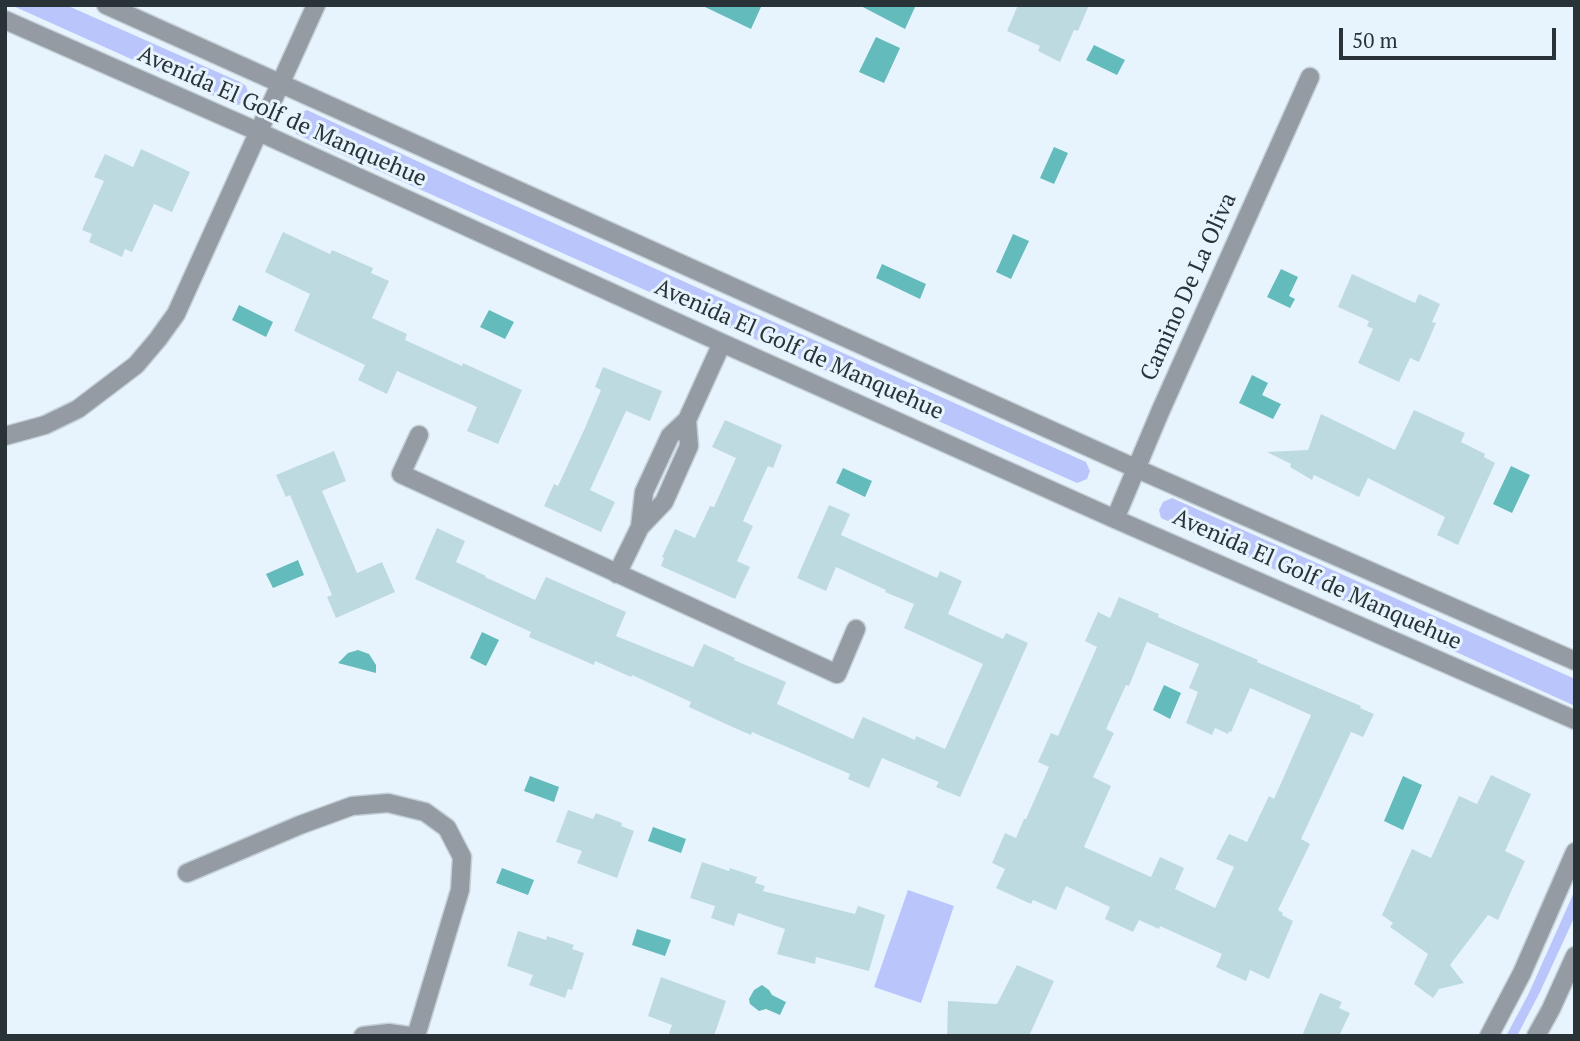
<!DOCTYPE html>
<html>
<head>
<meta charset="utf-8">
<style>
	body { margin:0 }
	#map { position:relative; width:1580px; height:1041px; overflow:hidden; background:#e7f4fd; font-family:"PT Serif",serif }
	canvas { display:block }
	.frame { position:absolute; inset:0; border:7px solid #293237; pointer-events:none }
	.scale { position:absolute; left:1339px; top:28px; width:217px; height:32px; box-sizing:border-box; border:4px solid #293237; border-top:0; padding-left:9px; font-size:21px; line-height:24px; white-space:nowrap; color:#293237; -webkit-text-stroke:5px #e7f4fd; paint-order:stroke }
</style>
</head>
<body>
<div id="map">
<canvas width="1580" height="1041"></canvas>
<div class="frame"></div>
<div class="scale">50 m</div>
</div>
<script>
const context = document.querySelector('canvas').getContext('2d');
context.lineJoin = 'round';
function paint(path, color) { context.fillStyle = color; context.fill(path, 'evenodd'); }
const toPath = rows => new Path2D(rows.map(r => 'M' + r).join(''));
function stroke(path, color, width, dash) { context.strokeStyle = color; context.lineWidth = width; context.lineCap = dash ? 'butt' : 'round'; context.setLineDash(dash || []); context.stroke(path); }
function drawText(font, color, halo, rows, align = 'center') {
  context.font = font + ' "PT Serif",serif'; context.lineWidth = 6; context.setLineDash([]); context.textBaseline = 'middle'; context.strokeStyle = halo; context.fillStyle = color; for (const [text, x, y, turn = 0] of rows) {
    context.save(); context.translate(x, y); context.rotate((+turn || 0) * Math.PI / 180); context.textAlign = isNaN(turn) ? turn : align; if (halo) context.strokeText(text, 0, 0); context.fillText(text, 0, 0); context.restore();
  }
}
paint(toPath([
	[11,5,66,5,240,82,246,86,249,96,246,103,238,105,229,103],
	[307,110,471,186,1086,462,1090,471,1087,479,1077,483,296,134,292,123,294,116],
	[1172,498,1575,679,1575,706,1161,518,1159,510,1163,502],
	[908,890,954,906,921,1003,874,987],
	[1575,890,1575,916,1540,992,1517,1036,1506,1036,1528,995]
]), '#bac6fb');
paint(toPath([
	[706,5,758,5,761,7,751,29,705,7],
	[859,5,916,5,905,29],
	[876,37,900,48,884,83,859,72],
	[1094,45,1125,60,1117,75,1086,60],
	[1054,147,1068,153,1054,184,1040,178],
	[1013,234,1029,241,1011,279,996,272],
	[882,264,926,284,920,299,876,278],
	[1281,269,1298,277,1289,296,1295,299,1290,308,1267,297],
	[239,305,273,322,266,337,232,320],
	[489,310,514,322,505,339,480,327],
	[1252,375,1268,383,1262,395,1281,404,1273,419,1239,403],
	[1511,466,1530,475,1512,513,1493,504],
	[843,468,872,481,865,497,836,483],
	[298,560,304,575,273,588,266,574],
	[482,632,499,640,486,666,470,658],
	[358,650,369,654,376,665,376,673,338,663,348,653],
	[1164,685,1181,693,1170,719,1153,710],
	[530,776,559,787,554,802,524,791],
	[1403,776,1422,785,1403,830,1384,821],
	[653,827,686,839,681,853,648,841],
	[502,868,534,880,528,895,496,883],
	[637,929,671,940,665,956,632,945],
	[762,985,769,990,772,995,786,1002,780,1015,766,1009,759,1011,750,1004,749,999,754,990]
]), '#64bbbb');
paint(toPath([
	[1018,5,1089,5,1078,31,1074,30,1060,62,1038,51,1040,46,1007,31],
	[141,149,190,172,172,212,154,204,132,252,125,249,122,257,89,242,92,234,82,230,104,181,94,177,105,154,133,167],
	[283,232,330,254,332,250,373,268,371,273,389,281,372,318,407,334,405,340,462,366,463,363,522,390,498,444,467,431,477,407,397,371,387,394,358,380,365,365,294,331,310,294,265,272],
	[1352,274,1415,303,1419,294,1440,304,1432,322,1436,323,1419,362,1410,358,1399,382,1358,363,1373,329,1367,326,1369,321,1338,307],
	[603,367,662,391,650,421,626,411,590,490,615,502,601,532,544,506,554,484,558,486,585,428,601,390,595,387],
	[1414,410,1465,433,1461,442,1485,454,1484,457,1495,463,1458,545,1437,535,1445,517,1368,478,1359,497,1314,475,1312,480,1290,467,1291,464,1267,452,1308,450,1321,414,1395,450],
	[725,420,782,445,773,468,768,466,743,521,753,526,737,561,750,567,735,599,661,566,664,558,662,557,675,529,695,538,710,506,714,507,736,458,712,447],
	[334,451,346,481,322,491,343,540,357,573,382,562,395,592,336,618,327,597,332,595,290,495,286,497,276,475],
	[829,505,850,514,841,535,937,578,940,571,962,581,948,614,1003,639,1006,633,1028,643,960,797,936,787,939,782,882,758,869,788,848,779,850,774,752,732,751,735,728,725,689,707,691,702,632,675,631,677,595,661,594,665,529,637,531,632,415,579,437,528,465,541,456,562,486,576,485,577,535,600,546,577,626,612,616,636,693,667,704,644,735,658,734,660,786,682,777,704,853,739,863,717,915,740,916,736,945,749,983,664,904,628,914,604,885,592,886,590,836,567,826,591,797,578],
	[1119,597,1159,614,1158,617,1258,660,1257,662,1361,706,1360,708,1374,714,1363,737,1351,732,1301,839,1310,844,1278,910,1283,913,1282,915,1293,921,1269,979,1250,970,1246,981,1216,967,1222,954,1160,926,1159,929,1139,920,1133,932,1105,919,1110,907,1066,886,1056,910,1033,900,1031,904,996,888,1005,869,992,863,1005,833,1016,838,1024,819,1026,819,1049,767,1038,762,1051,733,1058,736,1097,647,1085,641,1098,612,1110,618],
	[1147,642,1199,664,1189,688,1198,692,1186,723,1212,735,1215,728,1228,734,1229,731,1231,732,1250,688,1311,715,1274,799,1269,796,1247,842,1229,834,1216,859,1234,867,1215,908,1175,889,1184,868,1160,857,1151,877,1084,847,1111,786,1093,777,1114,733,1106,729,1126,685,1129,686],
	[1491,775,1531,794,1505,851,1525,861,1498,920,1488,915,1450,965,1464,983,1439,989,1433,998,1414,984,1428,954,1390,927,1393,923,1382,915,1412,849,1431,858,1459,796,1477,804],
	[568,810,593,819,596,813,622,823,621,826,634,831,617,878,577,863,582,851,556,842],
	[702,862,729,871,730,868,757,877,755,883,765,886,763,891,855,914,858,906,885,915,869,971,816,957,815,964,777,954,785,929,738,913,734,926,711,918,715,906,690,898],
	[518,931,546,940,547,936,574,945,572,949,584,953,572,990,568,989,565,998,529,985,533,975,507,966],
	[1017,965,1054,981,1029,1036,947,1036,948,1001,997,1004],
	[661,977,726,1001,714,1036,668,1036,672,1025,648,1016],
	[1320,993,1342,1002,1339,1008,1350,1013,1339,1036,1302,1036]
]), '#bedae1');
const minor = toPath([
	[106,5,1135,468,1575,661],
	[5,20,259,132,722,343,1115,519,1575,720],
	[687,420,722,343],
	[419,435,401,474,837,674,856,629],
	[5,436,45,425,78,409,136,365,158,339,176,314,316,5],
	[1115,519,1160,412,1310,77],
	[617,574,640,527,664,502,689,446,687,420,670,436,644,492,640,527],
	[187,873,300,825,352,806,388,803,425,812,447,828,462,857,460,890,416,1036],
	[363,1036,389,1033,409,1036],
	[1489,1036,1522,973,1575,852],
	[1536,1036,1551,1009,1575,956]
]);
stroke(minor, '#c5d1d9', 21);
stroke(minor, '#959ba3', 18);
drawText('23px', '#293237', '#e7f4fd', [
	["Avenida El Golf de Manquehue",282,117,24],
	["Camino De La Oliva",1189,287,-66],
	["Avenida El Golf de Manquehue",799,350,24],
	["Avenida El Golf de Manquehue",1317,580,24]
]);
</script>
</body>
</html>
